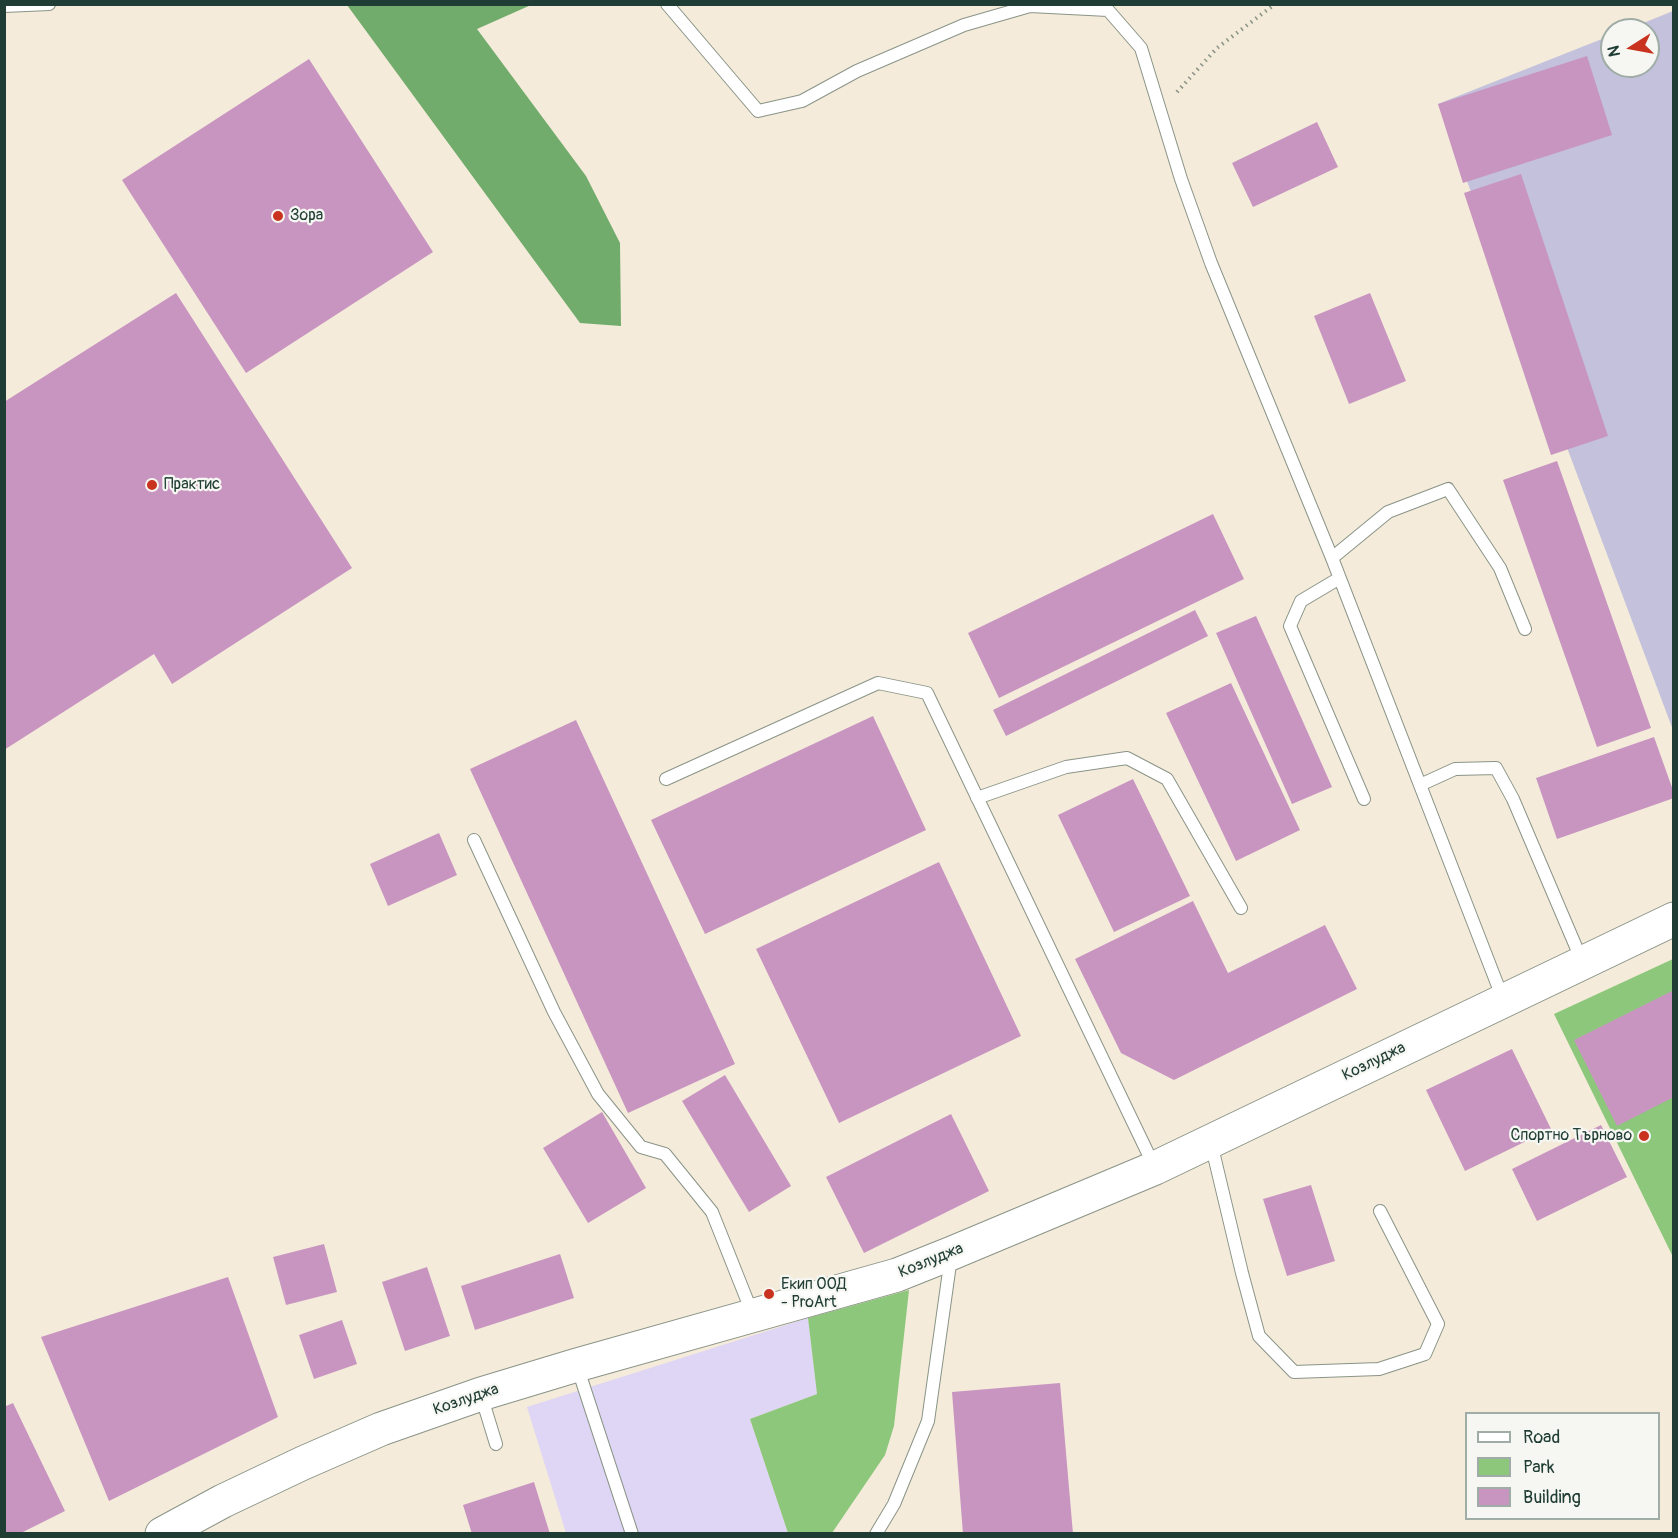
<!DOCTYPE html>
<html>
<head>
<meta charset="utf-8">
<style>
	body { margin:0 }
	#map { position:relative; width:1678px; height:1538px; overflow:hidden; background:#f4ebda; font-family:Pangolin,sans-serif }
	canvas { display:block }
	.frame { position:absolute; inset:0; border:6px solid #1f3d34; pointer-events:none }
	.legend { position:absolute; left:1465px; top:1412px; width:195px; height:108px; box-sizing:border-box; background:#f6f6f2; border:2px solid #a0aca6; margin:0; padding:8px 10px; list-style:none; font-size:18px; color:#1f3d34 }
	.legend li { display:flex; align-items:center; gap:12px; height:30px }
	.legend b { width:30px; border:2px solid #a0aca6 }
	.north { position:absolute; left:1600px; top:18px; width:60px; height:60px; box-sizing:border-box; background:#f6f6f2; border:2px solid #a0aca6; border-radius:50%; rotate:259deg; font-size:16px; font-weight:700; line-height:24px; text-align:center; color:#1f3d34 }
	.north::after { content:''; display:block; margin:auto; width:21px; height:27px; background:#c8321e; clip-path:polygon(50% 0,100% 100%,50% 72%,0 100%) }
</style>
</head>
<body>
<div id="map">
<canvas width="1678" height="1538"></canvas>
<div class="frame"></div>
<ul class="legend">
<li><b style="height:8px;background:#fff"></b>Road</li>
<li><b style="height:16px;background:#8dc77c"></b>Park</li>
<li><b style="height:16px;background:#c895c1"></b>Building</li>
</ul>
<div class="north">N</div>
</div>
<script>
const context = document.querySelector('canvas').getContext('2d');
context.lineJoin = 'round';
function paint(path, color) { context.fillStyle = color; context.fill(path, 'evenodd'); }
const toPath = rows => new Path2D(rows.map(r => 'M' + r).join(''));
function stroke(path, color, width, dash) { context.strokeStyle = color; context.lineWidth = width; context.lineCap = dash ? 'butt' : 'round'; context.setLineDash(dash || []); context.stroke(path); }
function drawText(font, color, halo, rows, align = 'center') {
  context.font = font + ' Pangolin,sans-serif'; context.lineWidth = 4.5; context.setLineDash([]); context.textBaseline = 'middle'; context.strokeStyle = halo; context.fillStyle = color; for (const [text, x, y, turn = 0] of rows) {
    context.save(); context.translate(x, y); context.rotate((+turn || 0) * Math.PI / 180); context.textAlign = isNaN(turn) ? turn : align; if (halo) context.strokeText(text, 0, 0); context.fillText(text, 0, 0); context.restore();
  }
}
paint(toPath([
	[808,1318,817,1394,750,1419,788,1533,566,1533,527,1407]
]), '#dfd5f5');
paint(toPath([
	[1673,11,1673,730,1438,104,1612,35,1612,66,1648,66,1648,30,1626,30]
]), '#c3c1db');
paint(toPath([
	[1673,959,1673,1257,1554,1014],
	[909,1290,894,1426,885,1455,832,1533,788,1533,750,1419,817,1394,808,1318]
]), '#8dc77c');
paint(toPath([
	[347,5,531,5,477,29,586,176,620,243,621,326,580,323]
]), '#72ac6c');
paint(toPath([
	[1587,56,1612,135,1463,183,1438,104],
	[309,59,433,252,246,373,122,180],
	[1317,122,1338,167,1253,207,1232,163],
	[1521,174,1608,436,1551,455,1464,193],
	[176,293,352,568,172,684,154,654,4,750,4,402],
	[1370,293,1406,381,1349,404,1314,316],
	[1557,461,1651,728,1597,747,1503,480],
	[1213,514,1244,579,999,698,968,633],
	[1195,610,1208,636,1006,736,993,710],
	[1256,616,1332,787,1292,804,1216,633],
	[1231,683,1300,830,1236,861,1166,713],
	[873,716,926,830,705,934,651,820],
	[576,720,735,1064,628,1113,470,769],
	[1654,737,1674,793,1674,798,1557,839,1536,778],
	[1133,779,1190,896,1114,932,1058,815],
	[439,833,457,875,388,906,370,864],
	[939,862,1021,1036,839,1123,756,949],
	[1193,901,1228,973,1325,925,1357,989,1174,1080,1121,1053,1075,959],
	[1674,990,1674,1097,1617,1126,1574,1040],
	[1512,1049,1551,1129,1465,1171,1426,1090],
	[725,1075,791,1186,749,1212,682,1101],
	[602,1112,646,1188,588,1223,543,1148],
	[951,1114,989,1191,864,1253,826,1177],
	[1601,1125,1627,1177,1537,1221,1512,1169],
	[1311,1185,1335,1261,1287,1276,1263,1199],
	[324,1244,337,1292,286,1305,273,1257],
	[560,1254,574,1298,475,1330,461,1286],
	[427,1267,450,1336,405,1351,382,1282],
	[228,1277,278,1417,109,1501,41,1337],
	[342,1320,357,1364,314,1379,299,1335],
	[1060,1383,1073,1534,963,1534,952,1392],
	[13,1403,65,1511,19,1534,4,1534,4,1407],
	[534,1482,550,1534,472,1534,463,1505]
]), '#c895c1');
const lane = toPath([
	[667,4,758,111,802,101,857,71,964,25,1030,6,1108,10,1141,48,1181,179,1211,263,1332,558,1503,999],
	[4,6,49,4],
	[1332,558,1388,512,1448,489,1500,568,1525,629],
	[1338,579,1301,601,1290,626,1364,799],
	[666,779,878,683,927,693,1155,1168],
	[1420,785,1455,769,1496,768,1513,799,1582,961],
	[977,798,1066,767,1127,758,1167,779,1241,908],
	[474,840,554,1012,598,1094,641,1147,665,1154,712,1212,753,1315],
	[1211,1143,1242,1273,1259,1336,1294,1372,1379,1369,1425,1354,1438,1324,1380,1211],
	[577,1366,632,1534],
	[481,1395,496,1444],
	[876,1534,894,1504,928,1421,951,1257]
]);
const secondary = toPath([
	[162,1534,223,1501,303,1463,381,1429,481,1394,577,1365,897,1275,952,1253,1155,1168,1674,919]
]);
stroke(lane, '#8a9487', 14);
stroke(secondary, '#8a9487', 35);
stroke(toPath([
	[1177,92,1217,48,1275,4]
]), '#8a9487', 4, [1.5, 4.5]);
stroke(lane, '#fff', 12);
stroke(secondary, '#fff', 33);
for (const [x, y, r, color] of [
	[278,216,6,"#c8321e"],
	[152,485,6,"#c8321e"],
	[1644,1136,6,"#c8321e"],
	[769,1294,6,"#c8321e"]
]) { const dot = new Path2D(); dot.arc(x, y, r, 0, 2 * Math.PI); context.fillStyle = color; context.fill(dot); stroke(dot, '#f6f6f2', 2); }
drawText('16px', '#1f3d34', '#f6f6f2', [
	["Зора",290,216],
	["Практис",164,485],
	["Спортно Търново",1632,1136,"right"],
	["Екип ООД",781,1285],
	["- ProArt",781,1303]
], 'left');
drawText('16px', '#1f3d34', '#f6f6f2', [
	["Козлуджа",1374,1062,-26],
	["Козлуджа",931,1261,-22],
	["Козлуджа",466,1400,-19]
]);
</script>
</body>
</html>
